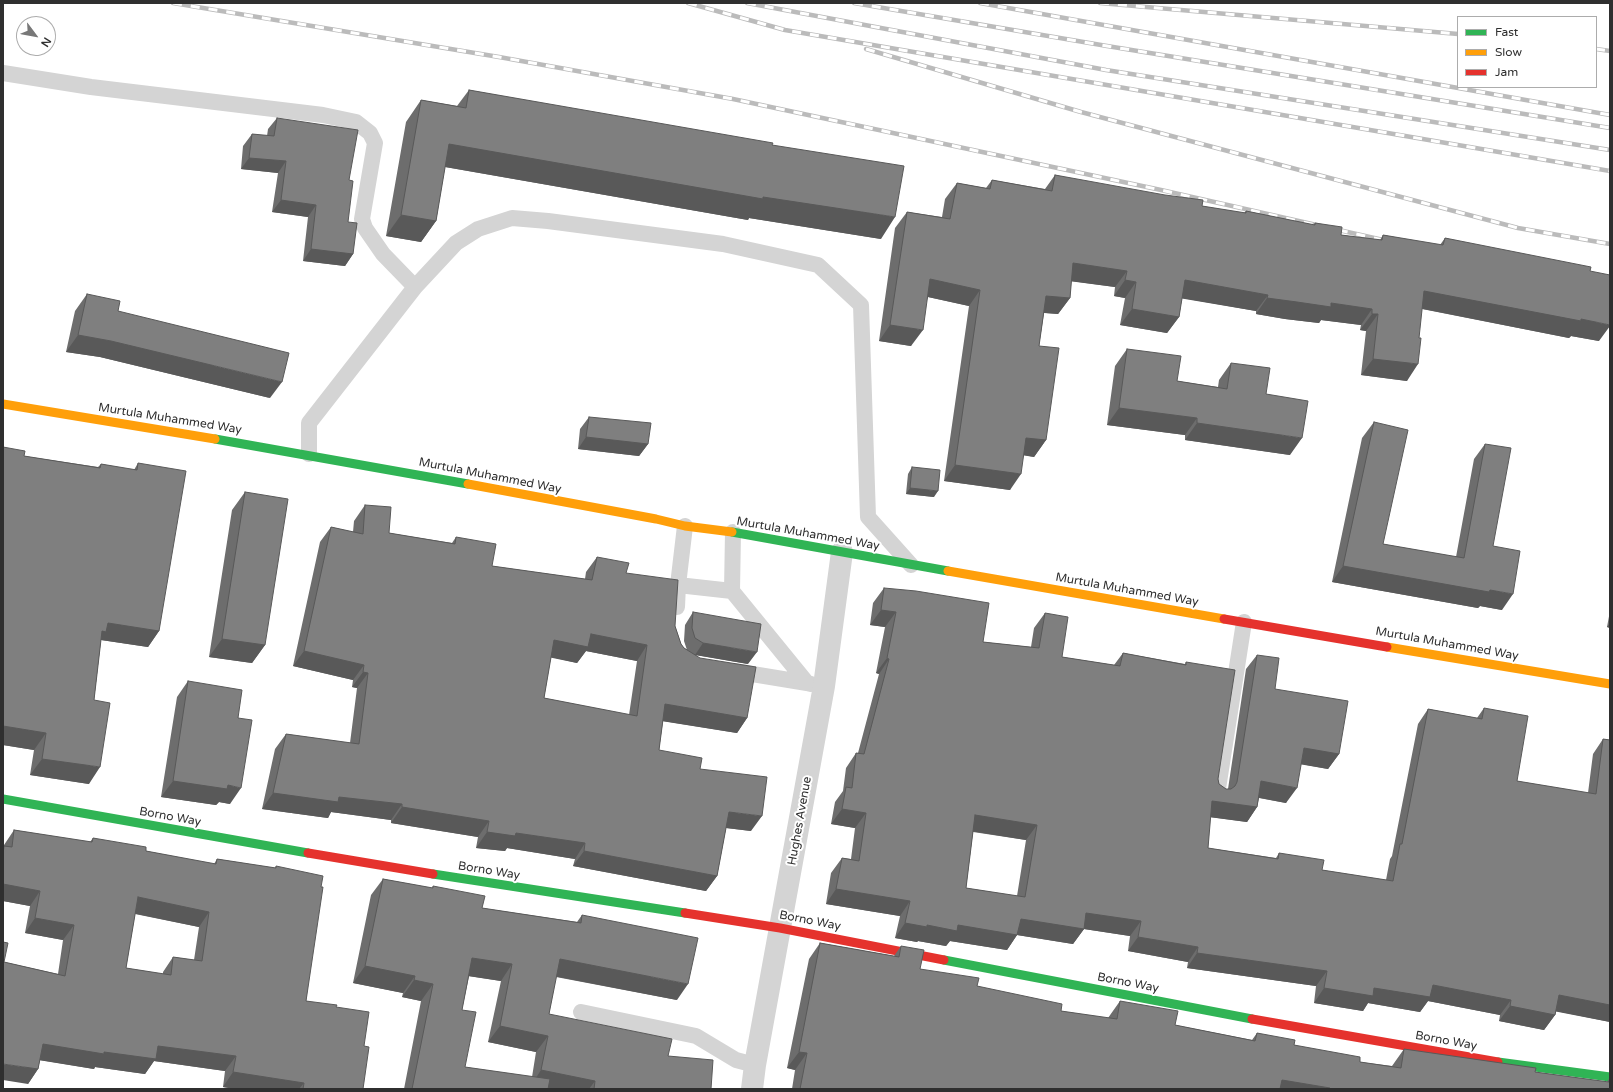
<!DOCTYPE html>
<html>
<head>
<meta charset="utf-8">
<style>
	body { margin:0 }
	#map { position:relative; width:1613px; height:1092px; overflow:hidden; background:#fff; font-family:"Varela Round",sans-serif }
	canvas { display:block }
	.frame { position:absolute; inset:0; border:4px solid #2f2f2f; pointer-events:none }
	.legend { position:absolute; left:1457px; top:16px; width:140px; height:72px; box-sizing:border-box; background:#fff; border:1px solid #acacac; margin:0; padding:5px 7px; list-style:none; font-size:12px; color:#2f2f2f }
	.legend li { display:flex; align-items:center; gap:8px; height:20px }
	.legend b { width:20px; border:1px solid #acacac }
	.north { position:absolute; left:16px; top:16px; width:40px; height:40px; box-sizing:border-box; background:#fff; border:1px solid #acacac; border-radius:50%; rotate:122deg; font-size:11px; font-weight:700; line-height:16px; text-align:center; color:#2f2f2f }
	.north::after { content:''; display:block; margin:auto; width:14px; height:18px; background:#787878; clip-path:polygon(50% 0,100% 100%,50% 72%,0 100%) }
</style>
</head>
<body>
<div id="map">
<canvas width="1613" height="1092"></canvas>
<div class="frame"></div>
<ul class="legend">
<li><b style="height:5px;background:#30b455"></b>Fast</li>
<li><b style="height:5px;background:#ff9f0a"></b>Slow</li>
<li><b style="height:5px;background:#e5322d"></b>Jam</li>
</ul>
<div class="north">N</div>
</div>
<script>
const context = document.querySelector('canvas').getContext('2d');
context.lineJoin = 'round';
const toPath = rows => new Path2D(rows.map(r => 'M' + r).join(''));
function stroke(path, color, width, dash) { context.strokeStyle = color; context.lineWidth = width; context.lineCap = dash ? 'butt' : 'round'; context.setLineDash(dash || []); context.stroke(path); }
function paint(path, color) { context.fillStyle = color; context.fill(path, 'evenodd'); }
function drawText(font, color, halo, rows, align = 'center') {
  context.font = font + ' "Varela Round",sans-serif'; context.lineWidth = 4; context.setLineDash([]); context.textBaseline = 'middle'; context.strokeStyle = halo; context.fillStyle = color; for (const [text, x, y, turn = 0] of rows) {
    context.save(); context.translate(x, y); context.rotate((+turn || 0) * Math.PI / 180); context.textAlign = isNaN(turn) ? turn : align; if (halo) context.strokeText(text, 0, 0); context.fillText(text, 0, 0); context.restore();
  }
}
stroke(toPath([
	[3,73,91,87,323,115,356,122,370,133,375,143,362,219,365,228,383,254,415,287],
	[309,454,309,423,415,287,456,243,478,229,512,218,548,221,723,244,818,265,861,305,868,517,911,565],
	[733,532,732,591,807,683,811,684],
	[678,585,685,526],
	[677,607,678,585,732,591],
	[734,671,807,683],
	[1217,795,1244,622],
	[581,1012,696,1036,736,1060,755,1065]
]), '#d4d4d4', 16);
stroke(toPath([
	[752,1089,755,1065,824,686,842,552]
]), '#d4d4d4', 22);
stroke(toPath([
	[215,439,468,484],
	[732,532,948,571],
	[3,799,308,853],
	[433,874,685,913],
	[944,960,1252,1019],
	[1498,1062,1610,1077]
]), '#30b455', 9);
stroke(toPath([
	[3,404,215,439],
	[468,484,656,519,685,526,732,532],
	[948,571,1224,619],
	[1387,647,1610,684]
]), '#ff9f0a', 9);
stroke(toPath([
	[1224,619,1387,647],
	[308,853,433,874],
	[685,913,780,928,944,960],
	[1252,1019,1498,1062]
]), '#e5322d', 9);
const rail = toPath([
	[173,3,499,57,733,99,1161,190,1392,242],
	[688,3,785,30,1610,171],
	[747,3,1106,70,1610,150],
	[854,3,1107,46,1610,128],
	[980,3,1610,115],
	[1100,3,1458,34],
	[866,49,1081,112,1518,228,1610,244],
	[1596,49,1610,51]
]);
stroke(rail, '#bbb', 4.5);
stroke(rail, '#fff', 3, [9]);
paint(toPath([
	[469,90,772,145,881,239,749,218,748,220,445,167,436,221,421,242,386,236,406,122,421,100,457,106],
	[277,118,349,180,348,222,353,254,345,266,303,261,308,217,272,212,278,173,241,169,243,146,252,134,267,136,268,129],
	[1055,175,1202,206,1244,213,1246,211,1314,225,1315,223,1341,235,1380,240,1383,235,1440,245,1445,238,1590,271,1599,341,1571,336,1569,338,1422,309,1407,381,1361,375,1366,331,1360,330,1361,325,1321,320,1319,323,1285,319,1256,314,1256,311,1182,298,1179,317,1167,333,1120,325,1125,298,1114,296,1115,287,1071,281,1070,298,1058,314,1044,313,1039,346,1046,440,1034,457,1024,455,1010,490,944,481,969,306,928,297,911,346,879,341,895,228,907,212,942,217,945,199,957,183,986,188,992,180,1045,189],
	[87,294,118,311,270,398,100,357,66,352,75,311],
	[1127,349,1177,381,1218,387,1219,380,1231,363,1266,394,1290,455,1185,440,1185,435,1107,425,1115,366],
	[589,417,648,444,639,456,578,449,580,429],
	[1374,422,1383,544,1456,557,1474,459,1485,444,1493,546,1502,610,1480,606,1478,608,1332,582,1362,438],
	[3,447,24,456,98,467,101,464,134,470,138,463,159,631,148,647,101,640,94,700,89,784,30,775,34,750,3,745],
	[912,467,934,497,906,494,908,474],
	[245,492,265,645,252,663,209,657,232,510],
	[365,505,389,533,452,543,456,537,492,566,585,579,586,572,597,557,626,573,675,626,681,644,684,648,687,650,684,641,685,625,693,612,748,664,696,655,747,718,737,733,663,721,659,750,700,769,751,831,726,828,717,876,706,891,573,866,575,859,507,848,505,851,476,848,478,837,391,823,391,820,331,812,328,818,262,809,275,749,286,734,350,743,357,688,352,687,353,680,293,666,320,542,331,527,353,532,354,521],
	[586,651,637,661,629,715,544,698,551,657,577,663],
	[884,588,983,642,1031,647,1034,628,1045,613,1062,657,1114,665,1123,653,1185,664,1186,662,1218,779,1219,784,1226,789,1228,789,1246,669,1257,655,1275,689,1339,754,1328,769,1301,764,1286,803,1259,798,1257,807,1247,822,1210,817,1208,848,1276,858,1279,853,1322,870,1386,880,1390,859,1392,856,1418,724,1428,709,1477,718,1484,708,1517,781,1588,793,1593,754,1603,739,1610,740,1610,1022,1556,1011,1555,1015,1544,1030,1499,1021,1500,1015,1428,1001,1420,1012,1368,1003,1363,1011,1314,1003,1316,986,1187,968,1188,962,1128,951,1130,936,1084,929,1073,944,1017,935,1007,950,950,941,946,946,918,941,917,942,895,938,900,916,826,904,831,873,842,858,851,859,855,828,831,824,835,802,843,791,846,768,856,753,858,753,879,674,876,673,885,627,870,625,873,603],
	[973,832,1026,840,1017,896,966,888],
	[1610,611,1610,628,1607,627],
	[188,681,238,718,230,804,219,802,216,805,161,797,177,697],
	[14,830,90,842,93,838,146,851,214,864,217,859,275,868,276,866,321,887,306,1001,336,1007,364,1046,363,1089,235,1089,223,1087,225,1071,154,1061,145,1074,95,1067,94,1069,40,1060,38,1069,28,1084,4,962,58,974,63,940,25,933,30,906,3,901,3,848,4,845],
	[135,914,199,927,194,960,173,957,163,972,163,974,126,968],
	[383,879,432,888,433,886,482,908,577,922,582,915,677,1000,556,977,549,1014,668,1056,711,1089,404,1089,421,1001,402,997,403,993,353,983,371,895],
	[469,976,501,981,488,1042,536,1052,532,1077,465,1067,462,1010],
	[820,943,894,956,901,946,920,969,1061,1011,1108,1018,1120,1001,1175,1025,1252,1040,1257,1033,1294,1045,1360,1062,1392,1066,1404,1049,1535,1072,1607,1082,1610,1077,1610,1089,792,1089,795,1070,787,1068,809,959]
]), '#6d6d6d');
paint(toPath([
	[449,144,895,217,881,239,749,218,748,220,434,165],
	[249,158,286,161,278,173,241,169],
	[281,200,316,205,308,217,272,212],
	[401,215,436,221,421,242,386,236],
	[311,249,353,254,345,266,303,261],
	[1073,263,1127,271,1115,287,1061,280],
	[930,279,980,290,969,306,919,295],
	[1125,280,1136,282,1125,298,1114,296],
	[1185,280,1268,295,1256,311,1173,297],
	[1424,291,1581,319,1610,325,1610,326,1599,341,1571,336,1569,338,1413,307],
	[1046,296,1070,298,1058,314,1034,312],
	[1267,298,1331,303,1372,309,1361,325,1321,320,1319,323,1285,319,1256,314],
	[1132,309,1179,317,1167,333,1120,325],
	[1372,314,1378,314,1366,331,1360,330],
	[890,325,923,330,911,346,879,341],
	[78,335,111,341,282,382,270,398,100,357,66,352],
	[1373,359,1418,364,1407,381,1361,375],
	[1119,408,1197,418,1185,435,1107,425],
	[1197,423,1302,438,1290,455,1185,440],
	[586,437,648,444,639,456,578,449],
	[1026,438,1046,440,1034,457,1015,454],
	[955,465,1021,474,1010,490,944,481],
	[910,488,938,491,934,497,906,494],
	[1343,566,1490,590,1513,594,1502,610,1480,606,1478,608,1332,582],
	[881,610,896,612,885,627,870,625],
	[108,623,159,631,148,647,101,640,90,648],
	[1610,623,1610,628,1607,627],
	[591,634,647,645,637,661,586,651,577,663,543,656,554,640],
	[222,639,265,645,252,663,209,657],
	[703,643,757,652,748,664,695,655],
	[304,651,364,665,353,680,293,666],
	[887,658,889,659,879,674,876,673],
	[363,672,368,673,357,688,352,687],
	[665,704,747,718,737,733,655,720],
	[3,726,46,733,34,750,3,745],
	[1304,748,1339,754,1328,769,1293,763],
	[42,759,100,767,89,784,30,775],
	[173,781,228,785,241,788,230,804,219,802,216,805,161,797],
	[1261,781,1297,788,1286,803,1250,796],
	[273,793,339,797,402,804,391,820,331,812,328,818,262,809],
	[1212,801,1257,807,1247,822,1201,816],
	[402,807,489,821,478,837,391,823],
	[842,809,866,813,855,828,831,824],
	[729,812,762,816,751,831,718,827],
	[975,815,1037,825,1026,840,964,830],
	[487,832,516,833,585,843,575,859,507,848,505,851,476,848],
	[584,851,717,876,706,891,573,866],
	[3,884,40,891,30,906,3,901],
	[836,889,910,901,900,916,826,904],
	[138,897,209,912,199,927,127,912],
	[1086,913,1141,921,1130,936,1084,929,1073,944,1017,935,1007,950,950,941,946,946,918,941,917,942,895,938,905,923,927,925,958,925],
	[35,918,74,925,63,940,25,933],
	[1138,937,1198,947,1188,962,1128,951],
	[1197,953,1327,971,1316,986,1187,968],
	[472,958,512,964,501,981,461,975],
	[560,959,688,984,677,1000,548,975],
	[365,966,415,976,403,993,353,983],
	[414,980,433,984,421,1001,402,997],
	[1433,985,1511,1000,1500,1015,1428,1001,1420,1012,1368,1003,1363,1011,1314,1003,1324,988,1374,988],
	[1559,995,1610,1005,1610,1022,1548,1010],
	[1510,1006,1555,1015,1544,1030,1499,1021],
	[500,1026,548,1036,536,1052,488,1042],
	[43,1044,104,1052,158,1046,236,1056,225,1071,154,1061,145,1074,95,1067,94,1069,32,1059],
	[799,1052,807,1053,795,1070,787,1068],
	[3,1064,38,1069,28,1084,3,1080],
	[541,1070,595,1081,589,1089,541,1089,530,1087],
	[233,1072,304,1083,299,1089,235,1089,223,1087],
	[1282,1080,1330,1088,1329,1089,1276,1089]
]), '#595959');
const building = toPath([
	[469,90,773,143,772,145,904,166,895,217,763,197,763,199,449,144,436,221,401,215,421,100,466,108,469,90],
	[277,118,358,130,349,180,353,181,348,222,357,223,353,254,311,249,316,205,281,200,286,161,249,158,252,134,274,136,277,118],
	[1055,175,1165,195,1203,200,1202,206,1246,213,1246,211,1315,225,1315,223,1342,227,1341,235,1382,240,1383,235,1443,245,1445,238,1591,267,1590,271,1610,275,1610,325,1581,319,1581,321,1424,291,1419,338,1421,338,1418,364,1373,359,1378,314,1372,314,1372,309,1331,303,1331,307,1297,302,1267,298,1268,295,1185,280,1179,317,1132,309,1136,282,1125,280,1127,271,1073,263,1070,298,1046,296,1039,346,1059,348,1046,440,1026,438,1021,474,955,465,980,290,930,279,923,330,890,325,907,212,950,219,957,183,990,189,992,180,1052,191,1055,175],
	[87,294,120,301,118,311,289,353,282,382,111,341,78,335,87,294],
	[1127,349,1181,356,1177,381,1227,389,1231,363,1270,368,1266,394,1308,401,1302,438,1197,423,1197,418,1119,408,1127,349],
	[589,417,651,423,648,444,586,437,589,417],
	[1374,422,1408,430,1383,544,1464,558,1485,444,1511,448,1493,546,1520,551,1513,594,1490,590,1489,592,1343,566,1374,422],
	[3,447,25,451,24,456,100,468,101,464,137,470,138,463,186,471,159,631,108,623,106,632,102,631,94,700,110,703,100,767,42,759,46,733,3,726,3,447],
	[912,467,940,470,938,491,910,488,912,467],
	[245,492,288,499,265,645,222,639,245,492],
	[365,505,391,507,389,533,455,544,456,537,496,544,492,566,592,580,597,557,629,563,626,573,678,580,675,626,681,644,684,648,700,658,756,667,747,718,665,704,659,750,702,758,700,769,767,777,762,816,729,812,717,876,584,851,585,843,516,833,515,836,487,832,489,821,402,807,402,804,339,797,338,802,273,793,286,734,359,744,368,673,363,672,364,665,304,651,331,527,363,534,365,505],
	[591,634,647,645,637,716,544,698,554,640,588,647,591,634],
	[884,588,916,591,989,603,983,642,1039,648,1045,613,1068,617,1062,657,1120,666,1123,653,1186,665,1186,662,1235,670,1218,779,1219,784,1226,789,1231,789,1235,786,1237,782,1257,655,1279,658,1275,689,1348,701,1339,754,1304,748,1297,788,1261,781,1257,807,1212,801,1208,848,1278,859,1279,853,1324,860,1322,870,1393,881,1400,844,1402,844,1428,709,1482,719,1484,708,1528,716,1517,781,1596,794,1603,739,1610,740,1610,1005,1559,995,1555,1015,1510,1006,1511,1000,1433,985,1430,997,1374,988,1373,996,1324,988,1327,971,1197,953,1198,947,1138,937,1141,921,1086,913,1084,929,1021,919,1017,935,958,925,957,931,927,925,927,927,905,923,910,901,836,889,842,858,859,861,866,813,842,809,846,787,852,788,856,753,864,754,889,659,887,658,896,612,881,610,884,588],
	[975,815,1037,825,1025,897,966,888,975,815],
	[693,612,761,624,757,652,703,643,695,638,692,628,693,612],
	[188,681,242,690,238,718,252,720,241,788,228,785,227,789,173,781,188,681],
	[14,830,92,842,93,838,146,847,146,851,216,864,217,859,276,868,276,866,323,876,321,887,323,887,306,1001,337,1005,336,1007,369,1012,364,1046,369,1047,363,1089,303,1089,304,1083,233,1072,236,1056,158,1046,156,1059,104,1052,104,1054,43,1044,38,1069,3,1064,3,942,8,943,4,962,65,976,74,925,35,918,40,891,3,884,3,854,4,846,12,847,14,830],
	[138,897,209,912,202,961,173,957,171,975,126,968,138,897],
	[383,879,433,888,433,886,485,896,482,908,581,923,582,915,698,938,688,984,560,959,549,1014,672,1039,668,1056,713,1060,711,1089,594,1089,595,1081,541,1070,548,1036,500,1026,512,964,472,958,462,1010,476,1012,465,1067,550,1079,548,1089,412,1089,433,984,414,980,415,976,365,966,383,879],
	[820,943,899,957,901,946,924,950,920,969,979,978,977,986,1062,1004,1061,1011,1117,1019,1120,1001,1178,1011,1175,1025,1255,1041,1257,1033,1295,1040,1294,1045,1360,1057,1360,1062,1401,1068,1404,1049,1536,1068,1535,1072,1609,1082,1610,1077,1610,1089,1330,1089,1330,1088,1282,1080,1280,1089,800,1089,807,1053,799,1052,820,943]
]);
paint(building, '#7f7f7f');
stroke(building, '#595959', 1);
drawText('12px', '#2f2f2f', '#fff', [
	["Murtula Muhammed Way",170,419,9],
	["Murtula Muhammed Way",490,476,11],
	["Murtula Muhammed Way",808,534,10],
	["Murtula Muhammed Way",1127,590,10],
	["Murtula Muhammed Way",1447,644,10],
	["Borno Way",170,817,10],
	["Hughes Avenue",800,821,-80],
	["Borno Way",489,871,9],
	["Borno Way",810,921,11],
	["Borno Way",1128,983,11],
	["Borno Way",1446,1041,10]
]);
</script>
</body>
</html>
